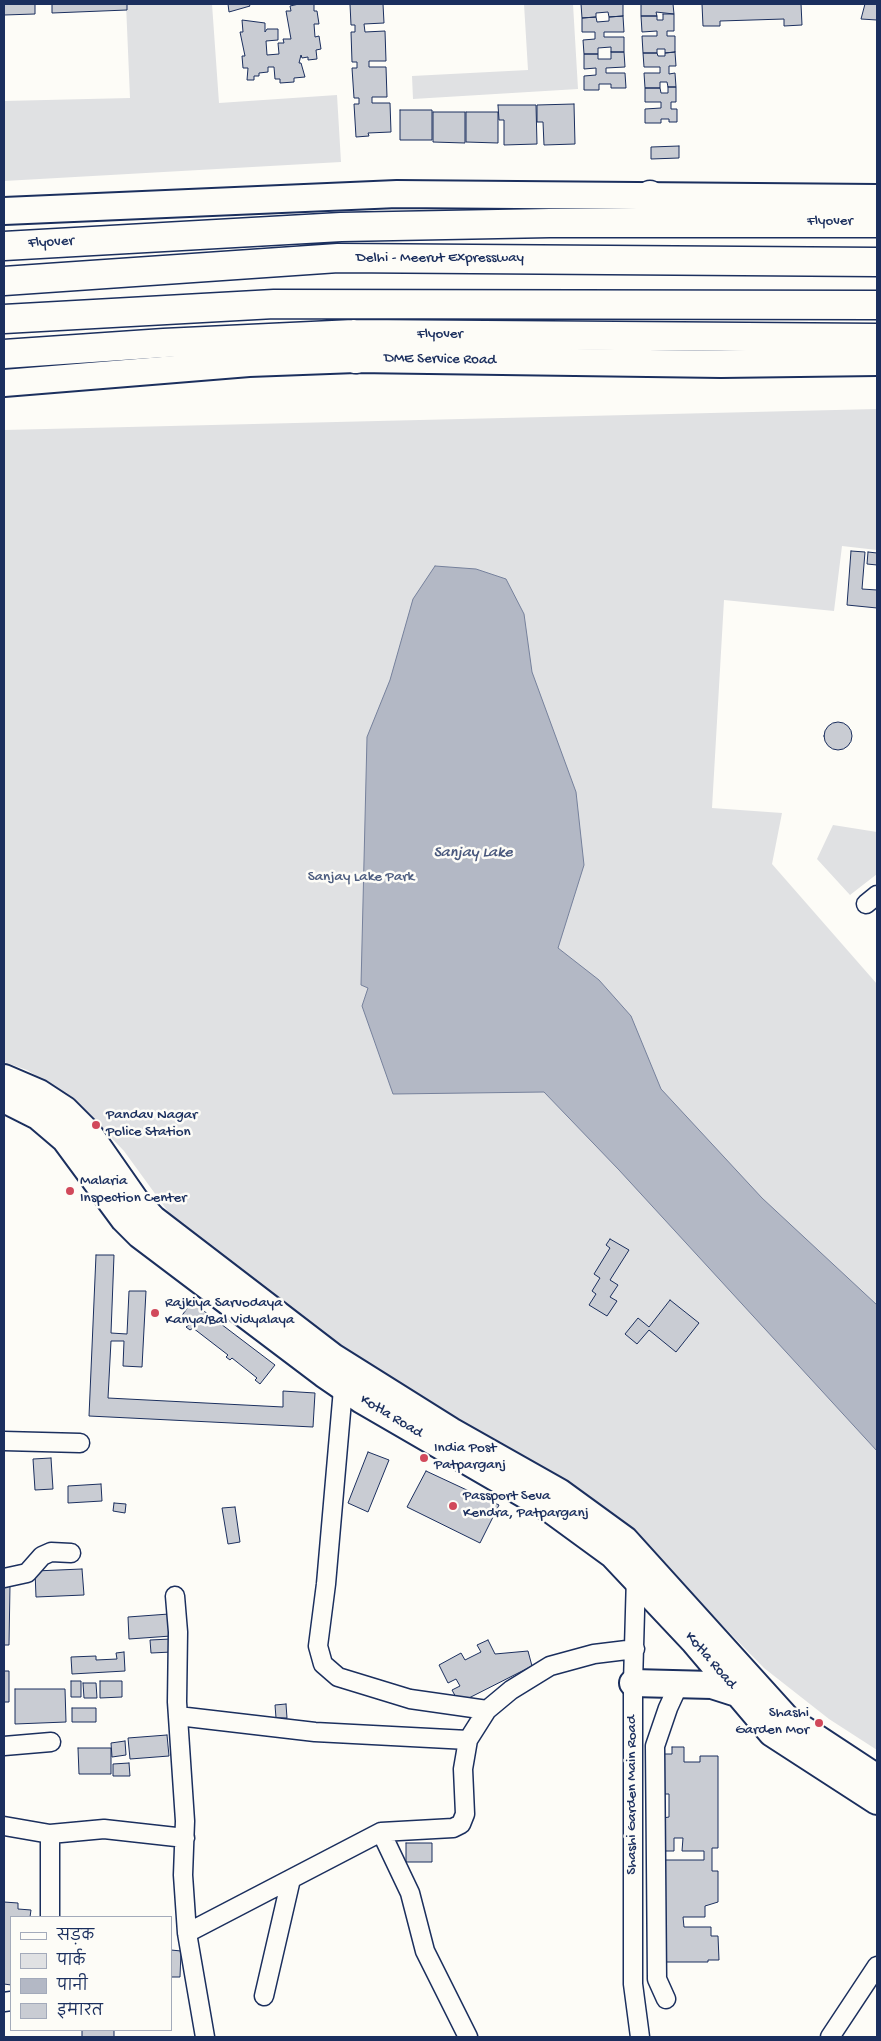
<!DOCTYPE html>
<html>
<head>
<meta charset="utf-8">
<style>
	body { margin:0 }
	#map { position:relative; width:881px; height:2041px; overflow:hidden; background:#fdfcf7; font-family:"Gochi Hand","Playpen Sans Deva",sans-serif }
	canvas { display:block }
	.frame { position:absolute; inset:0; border:5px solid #1b2f5e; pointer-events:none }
	.legend { position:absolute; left:10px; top:1916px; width:162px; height:115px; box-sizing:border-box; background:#fdfcf7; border:1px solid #a3aaba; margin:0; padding:6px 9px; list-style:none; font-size:15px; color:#1b2f5e }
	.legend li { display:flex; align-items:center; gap:10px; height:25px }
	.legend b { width:25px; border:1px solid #a3aaba }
</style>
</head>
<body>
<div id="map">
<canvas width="881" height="2041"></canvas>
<div class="frame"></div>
<ul class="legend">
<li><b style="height:6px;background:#fdfcf7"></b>सड़क</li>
<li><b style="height:14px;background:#e0e1e3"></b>पार्क</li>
<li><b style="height:14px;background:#b3b8c5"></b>पानी</li>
<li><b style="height:14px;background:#c9ccd3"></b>इमारत</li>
</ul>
</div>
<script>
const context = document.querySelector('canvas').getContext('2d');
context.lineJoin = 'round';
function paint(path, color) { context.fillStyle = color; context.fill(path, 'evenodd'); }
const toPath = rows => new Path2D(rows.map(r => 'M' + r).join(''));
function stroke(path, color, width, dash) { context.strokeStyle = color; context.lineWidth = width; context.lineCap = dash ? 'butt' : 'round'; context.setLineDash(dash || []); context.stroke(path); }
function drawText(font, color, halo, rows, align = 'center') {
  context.font = font + ' "Gochi Hand",sans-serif'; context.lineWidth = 5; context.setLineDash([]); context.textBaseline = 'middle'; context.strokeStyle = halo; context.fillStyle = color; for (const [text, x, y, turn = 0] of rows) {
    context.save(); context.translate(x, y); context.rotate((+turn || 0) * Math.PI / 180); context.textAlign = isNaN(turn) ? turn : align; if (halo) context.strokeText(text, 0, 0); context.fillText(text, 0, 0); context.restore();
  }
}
paint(toPath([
	[126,4,212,4,219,103,337,95,341,162,4,181,4,101,130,98],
	[524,4,573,4,578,89,413,99,412,76,528,70],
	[877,409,877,550,842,546,834,611,724,600,712,808,782,813,772,864,877,984,877,1750,829,1719,764,1668,644,1545,335,1343,172,1217,124,1151,76,1101,27,1070,4,1062,4,430],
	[833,825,877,832,877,874,850,895,817,859]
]), '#e0e1e3');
const water = toPath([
	[435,566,476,569,506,579,524,614,532,672,576,792,584,865,558,948,599,980,631,1016,661,1089,762,1198,877,1305,877,1451,619,1170,544,1092,393,1094,362,1006,368,988,361,985,367,737,390,680,413,599,435,566]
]);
paint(water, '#b3b8c5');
stroke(water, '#76819c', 1);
const building = toPath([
	[4,4,35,4,35,14,4,15,4,4],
	[52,4,127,4,127,10,52,13,52,4],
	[228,4,249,4,250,6,229,12,228,4],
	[299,4,314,4,314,11,317,11,319,24,314,24,315,37,319,36,321,49,316,50,317,59,308,60,308,57,302,58,301,55,299,63,301,63,305,77,294,78,294,82,280,83,280,79,275,79,274,67,268,67,268,72,259,73,259,76,254,76,254,80,247,80,248,68,243,68,242,56,245,56,240,32,243,32,242,20,265,23,265,32,267,29,278,29,278,40,266,41,267,55,279,54,278,43,284,43,283,39,291,39,286,11,291,11,290,6,299,4],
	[350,4,383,4,384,23,364,24,365,32,385,31,386,61,369,61,369,67,386,67,387,97,372,97,372,103,390,103,391,132,368,133,369,136,356,137,354,104,359,104,359,98,354,98,352,68,357,68,357,62,352,62,351,32,355,32,355,25,351,25,350,4],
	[581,4,623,4,623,16,609,17,608,12,596,13,596,17,582,18,581,4],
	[641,4,673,4,674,14,656,12,657,16,641,16,641,4],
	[702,4,801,4,802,25,784,26,784,19,720,21,720,26,703,26,702,4],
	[865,4,877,4,877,20,861,19,865,4],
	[663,14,674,14,674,31,667,31,667,36,675,36,675,52,665,53,665,49,657,49,657,53,643,53,642,36,657,36,657,31,642,32,641,16,657,16,657,20,663,20,663,14],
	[623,16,624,32,604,32,604,37,624,37,624,52,611,52,611,47,598,48,598,54,584,54,583,40,595,39,595,32,582,32,582,18,596,17,597,22,609,21,609,17,623,16],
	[611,52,624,52,625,67,606,68,606,73,625,73,626,88,611,88,611,84,599,84,599,90,584,90,584,76,596,75,596,68,584,69,584,54,598,54,598,59,611,59,611,52],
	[675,52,676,66,669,66,669,74,675,73,676,87,668,87,667,82,660,82,660,88,645,88,644,73,660,73,660,67,644,67,643,53,657,53,658,56,665,56,665,53,675,52],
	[668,87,676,87,676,102,671,102,671,109,677,109,677,122,669,122,669,119,661,119,661,123,645,123,645,109,661,108,661,102,645,102,645,88,660,88,661,93,668,93,668,87],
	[574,104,575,144,544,145,543,122,537,122,537,105,574,104],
	[498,105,536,105,537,144,504,145,504,120,499,120,498,105],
	[400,110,432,110,432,140,400,140,400,110],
	[433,112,465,112,465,143,433,142,433,112],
	[466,112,498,112,498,143,466,142,466,112],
	[679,146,679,158,651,159,651,147,679,146],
	[851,551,865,552,862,589,877,590,877,608,847,605,851,551],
	[868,552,877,553,877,565,867,564,868,552],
	'824 736a14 14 0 1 1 28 0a14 14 0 1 1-28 0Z',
	[610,1239,629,1250,610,1280,618,1285,610,1297,617,1301,607,1316,589,1305,596,1294,592,1291,600,1278,594,1274,610,1248,606,1245,610,1239],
	[96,1255,114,1255,111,1333,127,1334,129,1291,146,1291,142,1367,123,1366,124,1341,111,1341,108,1398,283,1407,283,1391,315,1393,313,1427,89,1416,96,1255],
	[670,1300,699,1323,676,1352,649,1330,637,1344,625,1334,638,1318,649,1327,670,1300],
	[192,1302,275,1365,260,1384,255,1380,257,1378,232,1358,230,1360,226,1357,228,1355,193,1328,190,1330,186,1327,189,1325,180,1318,192,1302],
	[368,1452,389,1460,368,1512,348,1503,368,1452],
	[51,1458,53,1489,35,1490,33,1459,51,1458],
	[426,1471,499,1505,480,1543,407,1507,426,1471],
	[101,1484,102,1501,68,1503,68,1486,101,1484],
	[114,1503,126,1504,125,1513,113,1511,114,1503],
	[235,1507,240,1542,228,1544,222,1508,235,1507],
	[82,1569,84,1595,36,1597,35,1571,82,1569],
	[4,1585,10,1585,9,1645,4,1645,4,1585],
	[169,1614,171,1636,129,1639,128,1617,169,1614],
	[171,1639,172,1652,151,1653,150,1640,171,1639],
	[488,1640,495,1654,528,1651,532,1666,459,1703,452,1690,460,1686,456,1679,448,1683,439,1665,461,1653,465,1660,481,1652,477,1645,488,1640],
	[124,1652,125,1671,72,1674,71,1657,96,1656,96,1660,117,1659,116,1653,124,1652],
	[4,1671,9,1671,9,1702,4,1702,4,1671],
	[71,1681,81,1681,81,1697,71,1697,71,1681],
	[100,1681,122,1681,122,1697,100,1698,100,1681],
	[83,1683,96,1683,97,1698,84,1698,83,1683],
	[15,1689,65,1689,66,1722,15,1724,15,1689],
	[286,1704,287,1718,276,1718,275,1705,286,1704],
	[72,1708,96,1708,96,1722,72,1722,72,1708],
	[167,1735,169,1756,130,1759,128,1738,167,1735],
	[125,1741,126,1755,112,1757,111,1743,125,1741],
	[672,1747,684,1747,684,1762,700,1762,700,1756,718,1756,718,1848,712,1848,712,1871,718,1871,718,1902,705,1906,705,1917,683,1917,684,1927,711,1927,711,1936,718,1936,719,1960,708,1960,708,1962,663,1962,662,1860,704,1860,704,1851,682,1851,683,1838,674,1838,674,1851,663,1851,663,1818,669,1817,669,1794,663,1794,662,1754,672,1754,672,1747],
	[78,1748,111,1748,111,1774,79,1774,78,1748],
	[129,1763,130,1776,113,1776,113,1764,129,1763],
	[406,1843,432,1843,432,1862,406,1862,406,1843],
	[4,1902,18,1903,18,1909,31,1910,30,1917,11,1917,11,1985,4,1984,4,1902],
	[171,1950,181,1951,180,1977,171,1977,171,1950],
	[82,2030,114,2030,114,2037,82,2037,82,2030]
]);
paint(building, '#c9ccd3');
stroke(building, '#1b2f5e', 1);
const street = toPath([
	[866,904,877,895],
	[343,1389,326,1584,318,1646,323,1664,338,1677,410,1699,487,1710],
	[4,1441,80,1443],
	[636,1576,633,1683,633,1984,640,2037],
	[4,1578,27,1573,42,1556,51,1552,71,1553],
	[175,1596,178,1632,177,1702,185,1821,183,1875,187,1933,205,2037],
	[178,1716,315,1732,468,1740],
	[4,1746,51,1742],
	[4,1826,50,1834,104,1829,185,1838],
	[381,1832,453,1828,461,1824,465,1814,463,1769,468,1740,487,1710,511,1690,550,1666,594,1654,635,1649],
	[50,1834,50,1917],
	[187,1933,381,1832,410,1893,425,1951,468,2037],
	[264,1996,291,1879],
	[666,1999,657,1979,655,1746,668,1708,679,1684],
	[4,2002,11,2001],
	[830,2037,877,1966]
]);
const secondary = toPath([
	[4,211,397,194,877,198],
	[4,383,249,363,356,359,721,364,877,362],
	[4,1078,39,1093,65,1110,89,1134,135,1200,153,1219,333,1357,451,1431,559,1492,625,1540,786,1718,877,1778],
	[4,1099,38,1116,65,1139,124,1219,140,1235,324,1374,362,1400,550,1509,613,1555,694,1641,772,1733,877,1801],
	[633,1683,712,1685,737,1693]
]);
const highway = toPath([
	[650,223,650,195],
	[4,246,341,227,550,223,877,223],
	[4,281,338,258,877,262],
	[4,319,274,304,877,305],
	[354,334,356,359],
	[4,354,164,343,354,334,877,338]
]);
stroke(street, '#1b2f5e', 21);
stroke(secondary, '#1b2f5e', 30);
stroke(highway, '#1b2f5e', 31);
stroke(street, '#fdfcf7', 18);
stroke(secondary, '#fdfcf7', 26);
stroke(highway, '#fdfcf7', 28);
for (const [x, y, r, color] of [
	[96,1125,5,"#d1495b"],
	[70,1191,5,"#d1495b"],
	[155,1313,5,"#d1495b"],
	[424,1458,5,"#d1495b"],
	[453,1506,5,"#d1495b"],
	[819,1723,5,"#d1495b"]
]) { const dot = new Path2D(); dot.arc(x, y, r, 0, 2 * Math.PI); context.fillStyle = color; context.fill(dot); stroke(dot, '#fdfcf7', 2); }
drawText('15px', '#1b2f5e', '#fdfcf7', [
	["Flyover",830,222],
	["Flyover",51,243,-3],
	["Delhi - Meerut Expressway",440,259],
	["Flyover",440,335],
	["DME Service Road",440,360,1],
	["Kotla Road",391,1417,31],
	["Kotla Road",710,1661,49],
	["Shashi Garden Main Road",633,1795,-90]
]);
drawText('15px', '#4c5c7f', '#fdfcf7', [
	["Sanjay Lake Park",361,878]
]);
drawText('15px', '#1b2f5e', '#fdfcf7', [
	["Pandav Nagar",106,1116],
	["Police Station",106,1133],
	["Malaria",80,1182],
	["Inspection Center",80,1199],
	["Rajkiya Sarvodaya",165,1304],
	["Kanya/Bal Vidyalaya",165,1321],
	["India Post",434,1449],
	["Patparganj",434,1466],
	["Passport Seva",463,1497],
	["Kendra, Patparganj",463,1514],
	["Shashi",809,1714,"right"],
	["Garden Mor",809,1731,"right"]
], 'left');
drawText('italic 16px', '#49587d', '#fdfcf7', [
	["Sanjay Lake",473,854]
]);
</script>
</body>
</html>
